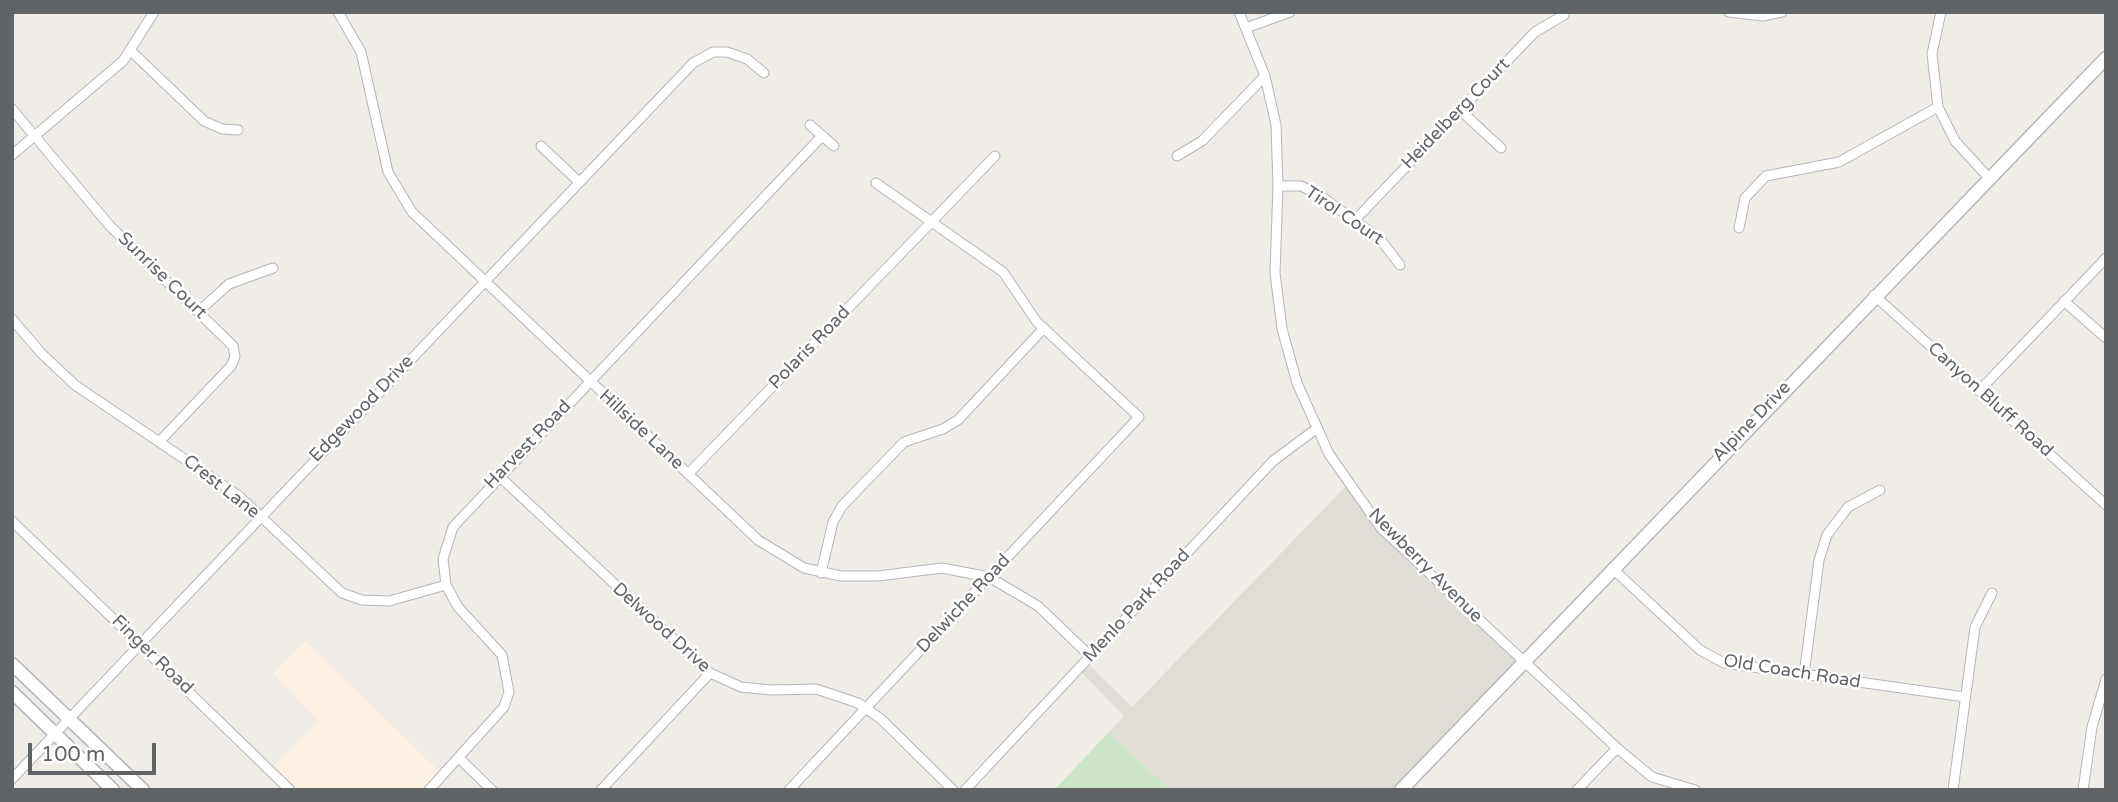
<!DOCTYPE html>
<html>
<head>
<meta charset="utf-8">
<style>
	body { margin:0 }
	#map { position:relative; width:2118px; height:802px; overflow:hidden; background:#f0ede9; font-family:"Varela Round",sans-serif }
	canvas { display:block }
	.frame { position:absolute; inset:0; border:14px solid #606467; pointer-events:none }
	.scale { position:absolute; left:28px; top:743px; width:128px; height:32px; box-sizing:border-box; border:4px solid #606467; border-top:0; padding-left:9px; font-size:21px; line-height:24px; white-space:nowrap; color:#606467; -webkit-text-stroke:5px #fff; paint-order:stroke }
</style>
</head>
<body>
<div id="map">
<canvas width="2118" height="802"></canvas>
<div class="frame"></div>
<div class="scale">100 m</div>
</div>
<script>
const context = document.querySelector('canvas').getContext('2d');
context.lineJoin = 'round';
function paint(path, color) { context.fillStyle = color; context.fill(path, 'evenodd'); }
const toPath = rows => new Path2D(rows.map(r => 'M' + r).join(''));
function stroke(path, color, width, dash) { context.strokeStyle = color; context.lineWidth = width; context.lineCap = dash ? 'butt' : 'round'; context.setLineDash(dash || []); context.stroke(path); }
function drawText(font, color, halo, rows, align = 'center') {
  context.font = font + ' "Varela Round",sans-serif'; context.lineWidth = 5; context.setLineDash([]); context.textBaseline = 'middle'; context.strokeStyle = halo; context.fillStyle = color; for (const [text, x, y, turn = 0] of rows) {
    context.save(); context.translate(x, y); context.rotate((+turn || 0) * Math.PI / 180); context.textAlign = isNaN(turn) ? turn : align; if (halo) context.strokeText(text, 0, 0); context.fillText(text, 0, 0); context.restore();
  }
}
paint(toPath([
	[305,641,443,775,429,790,290,790,270,770,319,721,273,674]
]), '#fcf1e2');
paint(toPath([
	[1348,484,1365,506,1524,661,1401,790,1170,790,1109,732,1124,716,1078,669,1085,661,1132,707]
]), '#e0ddd7');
paint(toPath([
	[1109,732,1170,790,1054,790]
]), '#cde5c7');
const street = toPath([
	[338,12,361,52,388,172,412,212,758,540,804,568,841,576,878,576,942,568,989,577,1038,606,1090,656],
	[1239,12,1265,76,1276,125,1278,186,1275,273,1282,329,1297,383,1329,454,1381,528,1617,748,1652,777,1695,790],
	[1729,12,1763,16,1782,12],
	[1941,12,1932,54,1938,107,1955,141,1988,177],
	[1246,28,1290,12],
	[130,50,204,121,222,129,238,130],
	[12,109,110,226,233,346,235,357,231,366,159,442],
	[1460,110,1501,148],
	[810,125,834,146],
	[541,146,579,182],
	[12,155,123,61,154,12],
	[1177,156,1202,141,1265,76],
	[1278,186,1301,186,1318,194,1380,239,1400,265],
	[1355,220,1535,32,1564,15],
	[1739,228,1745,198,1766,176,1839,162,1938,107],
	[1874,295,2106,505],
	[2064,301,2106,338],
	[199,311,229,284,273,268],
	[12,319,41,353,75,385,239,496,342,593,362,600,389,601,446,585],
	[1979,391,2106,258],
	[688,474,995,156],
	[499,476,710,673,741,687,771,690,816,689,858,703,881,719,953,790],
	[12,521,290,790],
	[1612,568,1700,650,1724,663,1965,697],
	[821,573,833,522,842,506,904,442,943,429,958,420,1044,328],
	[1804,675,1819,560,1827,535,1848,507,1880,490],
	[459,758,492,790],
	[12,779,693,63,713,52,727,52,747,59,764,73],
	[429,790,504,707,509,692,502,655,458,607,446,585,443,559,453,527,822,136],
	[601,790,710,673],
	[789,790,1139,417,1037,322,1003,272,876,183],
	[965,790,1273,461,1316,429],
	[1577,790,1617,748],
	[1953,790,1975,627,1992,593],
	[2083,790,2092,727,2106,679]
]);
const secondary = toPath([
	[12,664,143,790],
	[12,692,113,790],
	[1401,790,2106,58]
]);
stroke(street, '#b3b6b9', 11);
stroke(secondary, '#b5b8bb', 15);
stroke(street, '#fff', 9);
stroke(secondary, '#fff', 12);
drawText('18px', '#606467', '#fff', [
	["Heidelberg Court",1456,114,-46],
	["Tirol Court",1344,216,34],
	["Sunrise Court",162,276,44],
	["Polaris Road",810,348,-46],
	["Canyon Bluff Road",1990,400,42],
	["Edgewood Drive",362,409,-46],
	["Alpine Drive",1752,422,-46],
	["Hillside Lane",641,430,43],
	["Harvest Road",528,445,-46],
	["Crest Lane",221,487,38],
	["Newberry Avenue",1425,566,45],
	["Delwiche Road",964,604,-47],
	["Menlo Park Road",1137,606,-47],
	["Delwood Drive",661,628,42],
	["Finger Road",152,655,44],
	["Old Coach Road",1792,672,9]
]);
</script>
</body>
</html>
